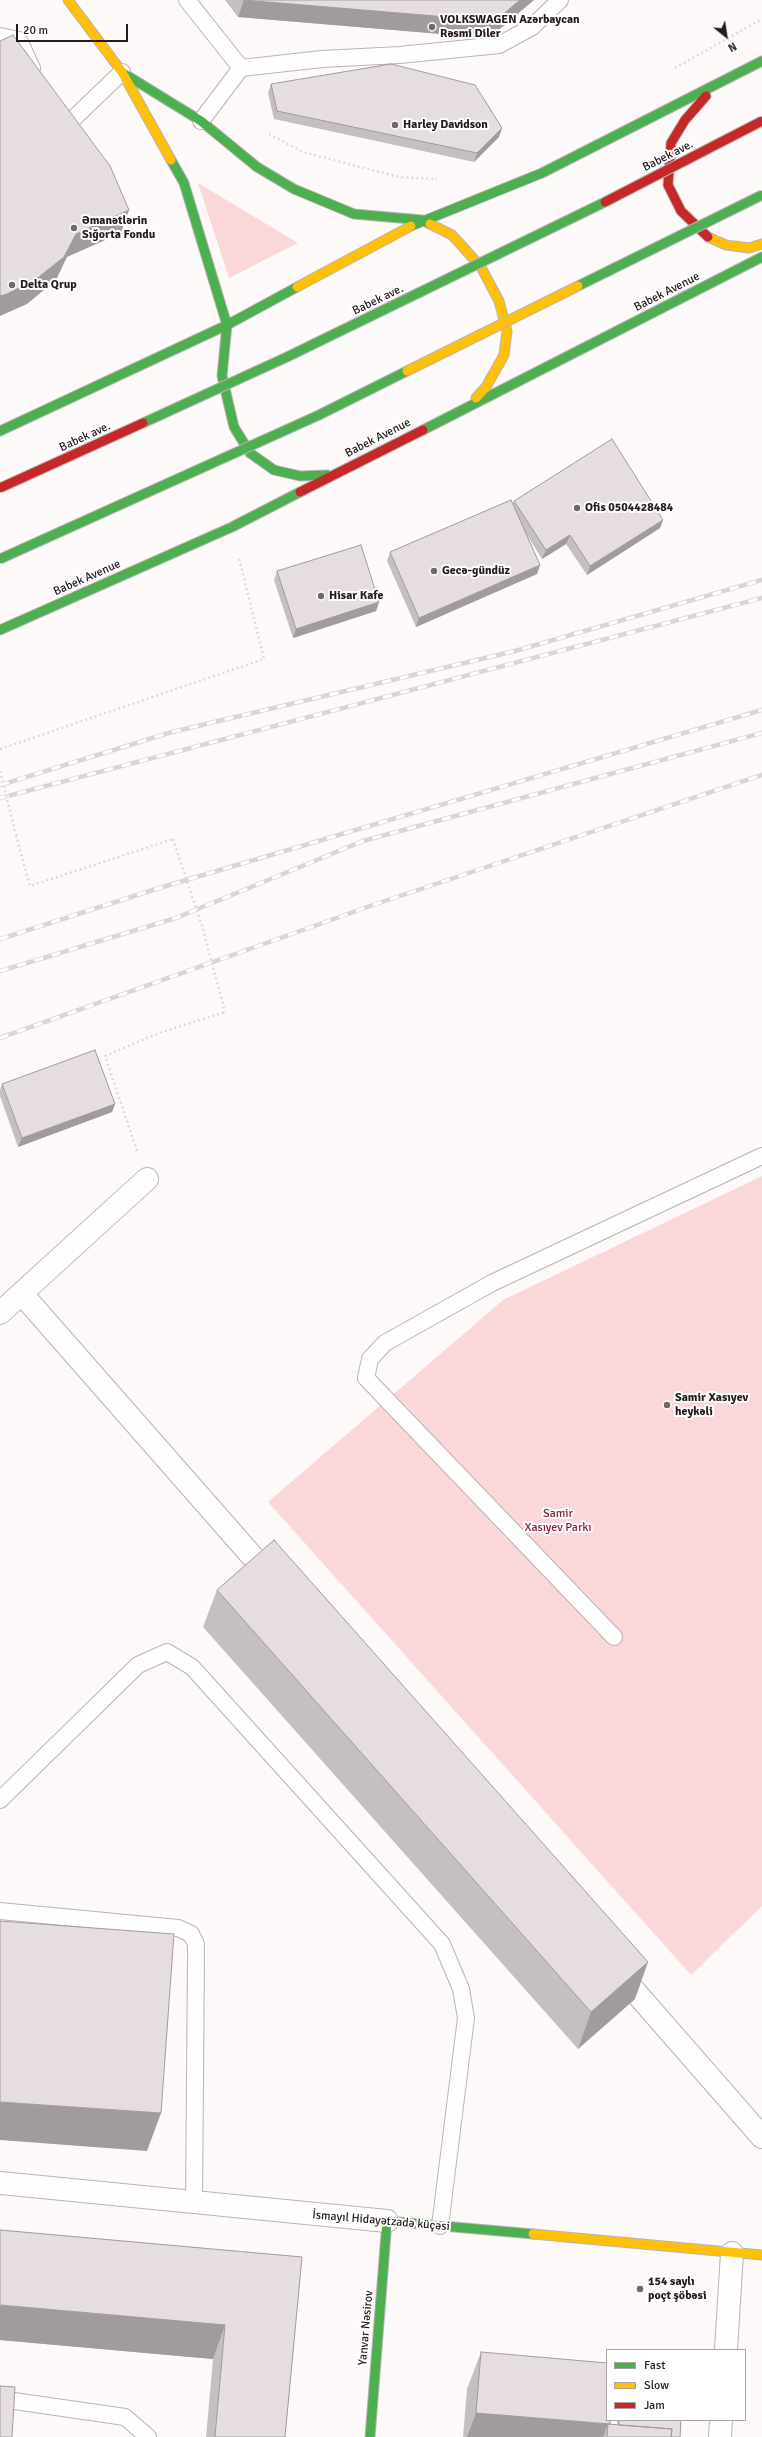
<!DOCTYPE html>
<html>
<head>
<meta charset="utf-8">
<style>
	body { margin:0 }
	#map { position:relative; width:762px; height:2437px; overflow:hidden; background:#fdf9f9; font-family:Signika,sans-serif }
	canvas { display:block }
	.legend { position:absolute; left:606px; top:2349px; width:140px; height:72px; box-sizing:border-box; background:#fff; border:1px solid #a8a3a4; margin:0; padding:5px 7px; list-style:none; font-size:12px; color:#261a1b }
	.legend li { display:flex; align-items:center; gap:8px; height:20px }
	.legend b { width:20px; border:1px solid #a8a3a4 }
	.north { position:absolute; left:706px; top:16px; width:40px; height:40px; -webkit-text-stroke:3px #fff; paint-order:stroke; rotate:150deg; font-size:11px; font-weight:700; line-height:16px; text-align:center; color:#261a1b }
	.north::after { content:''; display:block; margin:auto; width:14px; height:18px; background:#261a1b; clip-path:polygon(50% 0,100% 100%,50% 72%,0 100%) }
	.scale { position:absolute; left:16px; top:24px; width:112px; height:18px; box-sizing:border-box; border:2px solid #261a1b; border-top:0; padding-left:5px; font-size:12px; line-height:14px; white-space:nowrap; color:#261a1b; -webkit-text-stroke:3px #fff; paint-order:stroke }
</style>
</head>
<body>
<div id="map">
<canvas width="762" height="2437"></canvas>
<ul class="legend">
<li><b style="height:5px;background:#4caf50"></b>Fast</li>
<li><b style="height:5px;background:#ffc107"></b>Slow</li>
<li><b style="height:5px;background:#c62828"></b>Jam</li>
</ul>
<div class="north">N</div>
<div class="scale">20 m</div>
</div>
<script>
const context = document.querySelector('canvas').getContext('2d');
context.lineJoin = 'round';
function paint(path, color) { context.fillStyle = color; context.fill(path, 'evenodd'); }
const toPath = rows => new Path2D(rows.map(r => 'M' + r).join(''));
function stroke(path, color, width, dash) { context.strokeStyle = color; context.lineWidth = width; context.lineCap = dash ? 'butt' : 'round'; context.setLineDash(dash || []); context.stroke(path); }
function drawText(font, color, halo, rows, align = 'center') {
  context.font = font + ' Signika,sans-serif'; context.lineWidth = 4; context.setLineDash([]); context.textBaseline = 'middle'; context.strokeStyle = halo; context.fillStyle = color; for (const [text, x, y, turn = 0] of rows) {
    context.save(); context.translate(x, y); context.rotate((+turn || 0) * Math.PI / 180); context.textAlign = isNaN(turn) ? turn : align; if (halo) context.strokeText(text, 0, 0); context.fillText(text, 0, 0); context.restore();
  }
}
paint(toPath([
	[198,183,298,243,229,278],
	[762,1176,762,1906,691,1975,268,1502,503,1300]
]), '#fad8da');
const lane = toPath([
	[187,0,241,68],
	[0,36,19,40,32,68],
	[57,117,58,121,72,120,122,72],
	[201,121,241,68,322,59,400,55,499,45,532,27,560,0],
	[614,1637,366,1378,370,1359,385,1343,492,1283,762,1156],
	[0,1800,138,1665,167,1652,192,1667,442,1944,461,1989,466,2018,440,2226],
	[0,1911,178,1928,191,1934,196,1944,196,1956,194,2203],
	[0,2399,125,2417,148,2437]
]);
const street = toPath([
	[22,1294,273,1580],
	[0,1313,147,1179],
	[617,1971,762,2137],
	[0,2183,387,2221],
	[726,2350,732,2253],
	[720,2437,721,2420]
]);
const fast = toPath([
	[123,73,201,121,257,167,294,189,354,214,422,220,430,224],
	[171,160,184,183,227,325,222,376,234,427,250,453,274,470,300,476,327,475],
	[411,226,542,173,762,61],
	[423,430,762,257],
	[0,431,227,325,297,287],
	[0,630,232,527,300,492],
	[370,2437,387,2221,533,2234]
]);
const slow = toPath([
	[68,0,122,72,171,160],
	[430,224,452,235,481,267,499,301,507,331,504,355,486,387,476,398],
	[708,237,726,245,749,248,762,244],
	[297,287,411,226],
	[533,2234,762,2255]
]);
const jam = toPath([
	[706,96,685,120,671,143,668,185,681,211,708,237],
	[300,492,423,430]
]);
stroke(lane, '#bab3b3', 18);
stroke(street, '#bab3b3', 24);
stroke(fast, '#bab3b3', 11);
stroke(slow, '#bab3b3', 11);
stroke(jam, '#bab3b3', 11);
stroke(toPath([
	[675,68,762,19],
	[269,134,303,152,399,177,437,179],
	[0,749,264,659,239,558],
	[16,835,30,886,173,839],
	[137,1151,105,1056,159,1033,225,1012]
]), '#dddadb', 2.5, [2, 3]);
stroke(lane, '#fffefe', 16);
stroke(street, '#fffefe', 22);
stroke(fast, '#4caf50', 9);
stroke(slow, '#ffc107', 9);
stroke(jam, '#c62828', 9);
const rail = toPath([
	[0,785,172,732,515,651,762,580],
	[0,798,762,598],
	[0,939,156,889,762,710],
	[0,971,176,918,363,841,762,733],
	[0,1038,373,905,762,775]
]);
stroke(rail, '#d7d5d5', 4.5);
stroke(rail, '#fff', 3, [9]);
const fastBridge = toPath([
	[578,286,762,195],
	[143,423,287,357,605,202],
	[0,559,319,415,407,371]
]);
const slowBridge = toPath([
	[407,371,578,286]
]);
const jamBridge = toPath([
	[605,202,762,121],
	[0,488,143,423]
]);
stroke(fastBridge, '#bab3b3', 11, []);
stroke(slowBridge, '#bab3b3', 11, []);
stroke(jamBridge, '#bab3b3', 11, []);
stroke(toPath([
	[0,771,16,835],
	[173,839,202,926,225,1012]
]), '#dddadb', 2.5, [2, 3]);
stroke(fastBridge, '#4caf50', 9);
stroke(slowBridge, '#ffc107', 9);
stroke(jamBridge, '#c62828', 9);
paint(toPath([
	[225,0,534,0,489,38,238,17],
	[271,84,499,137,474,162,274,119,268,93],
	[514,501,663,520,660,528,587,575,566,544,542,559,527,535,540,565,537,574,416,627,387,561,390,552,513,503],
	[277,571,379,602,376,611,293,638,274,580],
	[2,1084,115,1104,112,1112,18,1147,0,1096,0,1090],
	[217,1590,635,1999,578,2049,203,1627],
	[0,2230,302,2257,285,2437,206,2437,213,2359,0,2340],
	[481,2352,610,2424,617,2425,617,2420,681,2420,680,2437,463,2437,467,2389]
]), '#c6bfbf');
paint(toPath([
	[244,0,534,0,489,38,238,17],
	[502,128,499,137,474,162,477,153],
	[129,210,121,233,67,257,56,280,27,304,0,316,0,296,76,234],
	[663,520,660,528,587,575,590,566],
	[570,535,566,544,542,559,546,550],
	[540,565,537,574,416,627,419,618],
	[379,602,376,611,293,638,296,629],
	[115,1104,112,1112,18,1147,22,1138],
	[648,1962,635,1999,578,2049,591,2012],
	[0,2102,161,2113,147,2151,0,2140],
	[0,2305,225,2325,213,2359,0,2340],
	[476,2413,608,2424,603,2437,467,2437]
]), '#a19b9b');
const building = toPath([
	[243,0,520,0,495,21,243,0],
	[13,35,110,166,129,210,76,234,64,257,35,280,7,294,0,296,0,41,13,35],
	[391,64,475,85,502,128,477,153,277,111,271,84,391,64],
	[612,439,663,520,590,566,570,535,546,550,514,501,612,439],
	[511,500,540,565,419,618,390,552,511,500],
	[361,545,379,602,296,629,277,571,361,545],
	[95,1050,115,1104,22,1138,2,1084,95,1050],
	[274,1540,648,1962,591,2012,217,1590,274,1540],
	[0,1921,174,1934,161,2113,0,2102,0,1921],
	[0,2230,302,2257,285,2437,215,2437,225,2325,0,2305,0,2230],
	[481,2352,607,2363,607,2420,610,2420,610,2424,476,2413,481,2352],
	[0,2386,15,2387,12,2437,0,2437,0,2386],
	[619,2420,681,2420,680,2437,671,2437,672,2429,619,2425,619,2420],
	[608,2424,672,2429,671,2437,607,2437,608,2424]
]);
paint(building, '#e6dede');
stroke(building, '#a19b9b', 1);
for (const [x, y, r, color] of [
	[432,27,4,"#716869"],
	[395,125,4,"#716869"],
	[74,228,4,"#716869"],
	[12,285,4,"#716869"],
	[577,508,4,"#716869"],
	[434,571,4,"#716869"],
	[321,596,4,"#716869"],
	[667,1405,4,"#716869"],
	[640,2289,4,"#716869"]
]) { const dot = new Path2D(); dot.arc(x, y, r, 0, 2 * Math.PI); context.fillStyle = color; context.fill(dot); stroke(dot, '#fff', 1.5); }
drawText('bold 12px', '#261a1b', '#fff', [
	["VOLKSWAGEN Azərbaycan",440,20],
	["Rəsmi Diler",440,34],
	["Harley Davidson",403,125],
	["Əmanətlərin",82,221],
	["Sığorta Fondu",82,235],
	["Delta Qrup",20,285],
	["Ofis 0504428484",585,508],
	["Gecə-gündüz",442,571],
	["Hisar Kafe",329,596],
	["Samir Xasıyev",675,1398],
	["heykəli",675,1412],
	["154 saylı",648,2282],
	["poçt şöbəsi",648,2296]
], 'left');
drawText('12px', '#261a1b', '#fff', [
	["Babek ave.",668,156,-27],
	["Babek Avenue",667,292,-27],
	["Babek ave.",378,300,-26],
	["Babek ave.",85,437,-25],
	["Babek Avenue",378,438,-27],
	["Babek Avenue",87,578,-24],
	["İsmayıl Hidayətzadə küçəsi",381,2221,5],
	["Yanvar Nəsirov",366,2328,-85]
]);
drawText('12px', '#862035', '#fff', [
	["Samir",558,1514],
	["Xasıyev Parkı",558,1528]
]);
</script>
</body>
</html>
